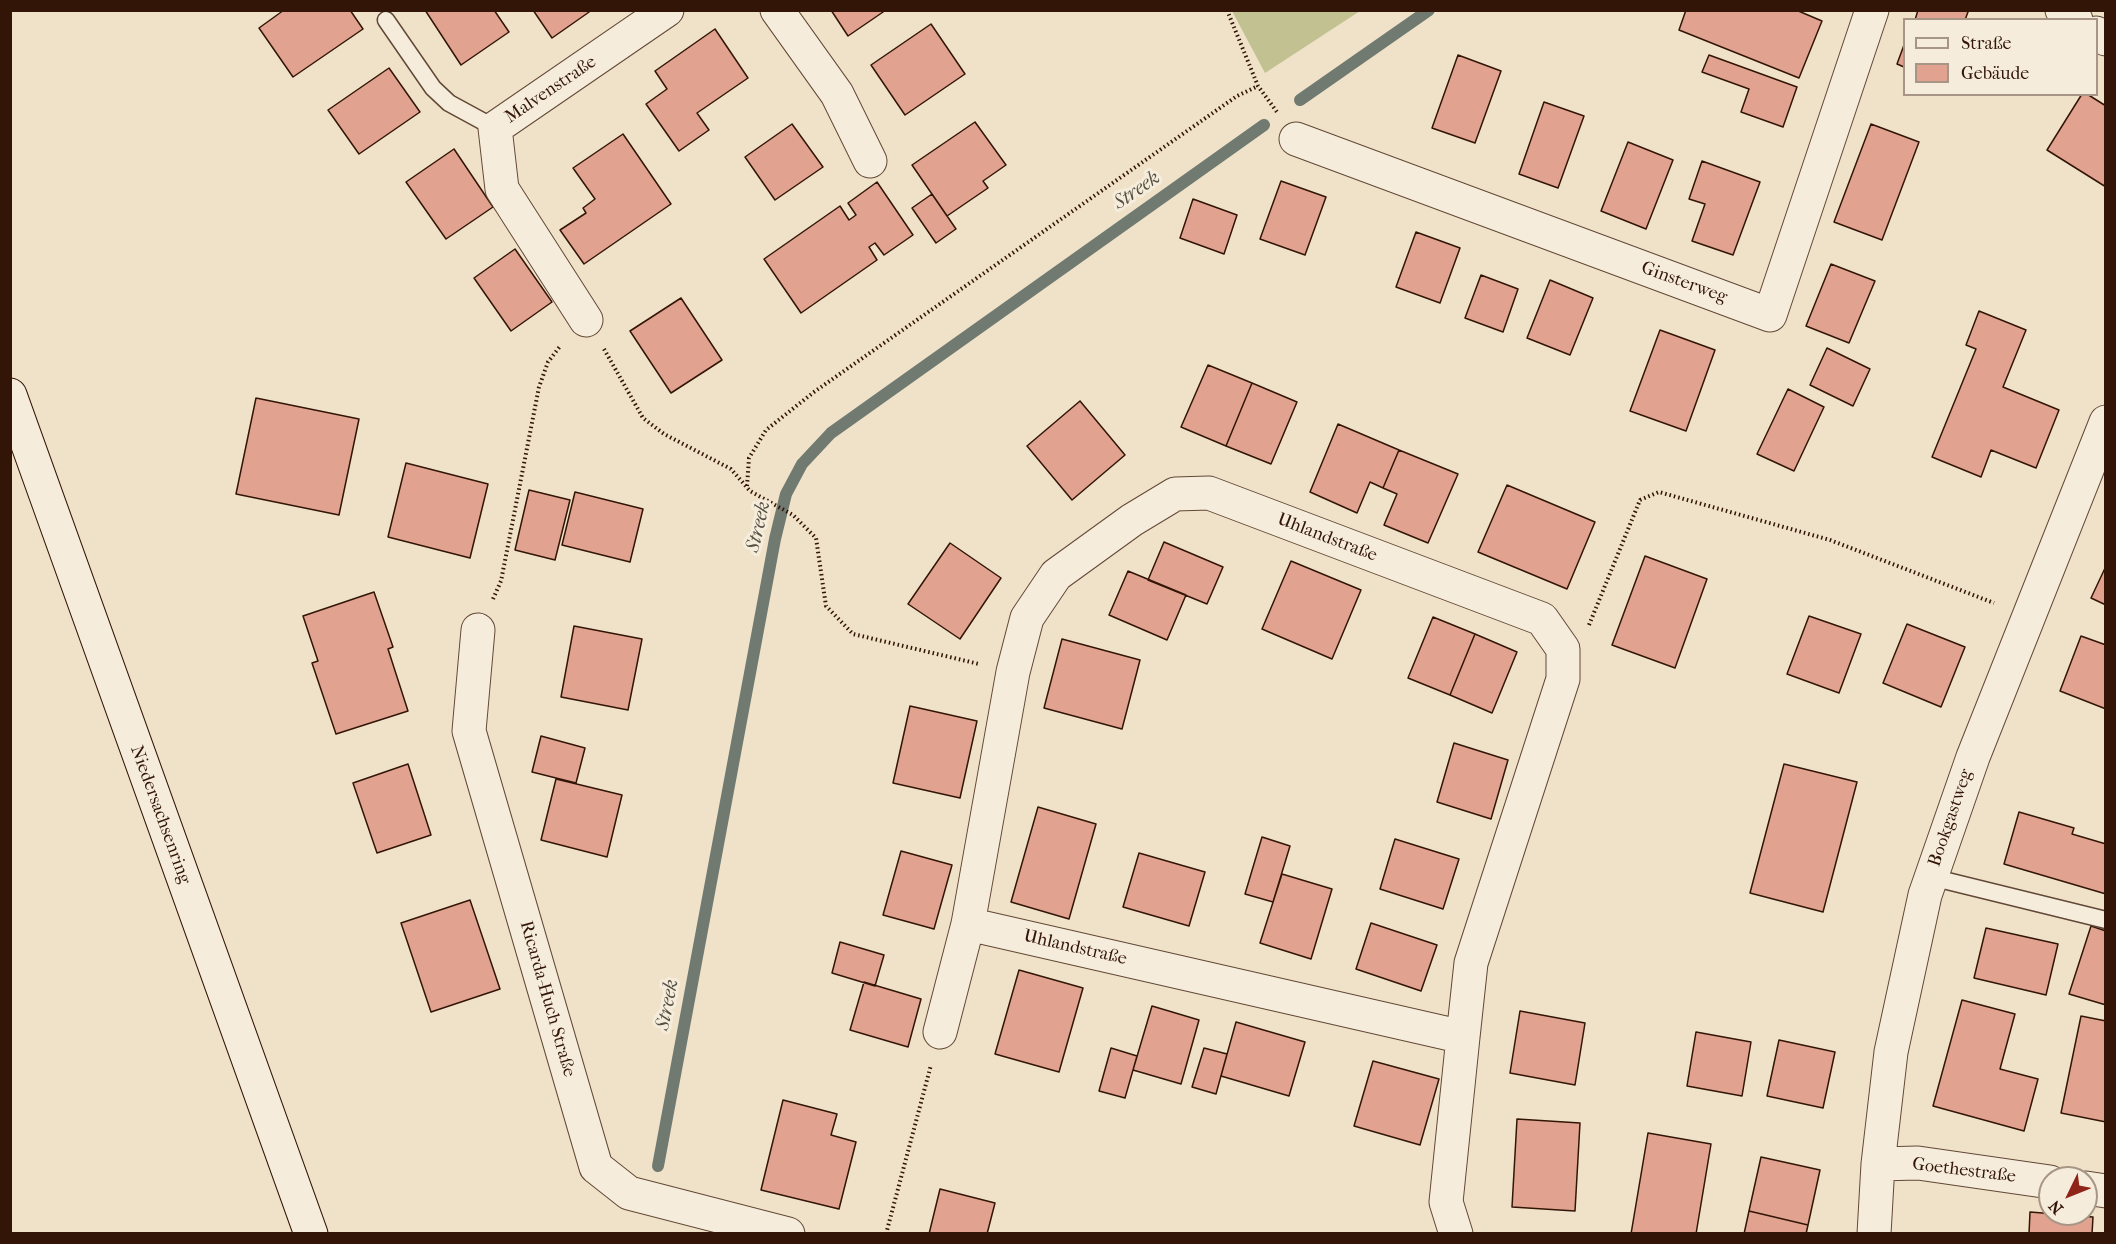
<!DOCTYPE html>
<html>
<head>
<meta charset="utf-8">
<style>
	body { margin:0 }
	#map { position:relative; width:2116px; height:1244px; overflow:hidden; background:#f0e2c8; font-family:"IM FELL French Canon",serif }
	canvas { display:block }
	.frame { position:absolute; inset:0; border:12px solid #321506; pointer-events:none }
	.legend { position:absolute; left:1903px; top:18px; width:195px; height:78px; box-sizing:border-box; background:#f5ecdb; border:2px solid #a79686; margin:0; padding:8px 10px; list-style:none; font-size:18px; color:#321506 }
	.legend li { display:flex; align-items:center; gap:12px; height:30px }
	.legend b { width:30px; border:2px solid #a79686 }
	.north { position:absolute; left:2038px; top:1166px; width:60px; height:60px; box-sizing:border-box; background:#f5ecdb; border:2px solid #a79686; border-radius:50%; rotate:227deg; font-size:16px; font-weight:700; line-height:24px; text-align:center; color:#321506 }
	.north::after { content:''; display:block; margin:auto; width:21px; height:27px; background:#8f2418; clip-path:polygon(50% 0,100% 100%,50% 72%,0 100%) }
</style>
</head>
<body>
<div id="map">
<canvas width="2116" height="1244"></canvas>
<div class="frame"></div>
<ul class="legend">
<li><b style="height:8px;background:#f5ecdb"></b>Straße</li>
<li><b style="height:16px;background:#e1a38f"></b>Gebäude</li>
</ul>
<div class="north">N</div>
</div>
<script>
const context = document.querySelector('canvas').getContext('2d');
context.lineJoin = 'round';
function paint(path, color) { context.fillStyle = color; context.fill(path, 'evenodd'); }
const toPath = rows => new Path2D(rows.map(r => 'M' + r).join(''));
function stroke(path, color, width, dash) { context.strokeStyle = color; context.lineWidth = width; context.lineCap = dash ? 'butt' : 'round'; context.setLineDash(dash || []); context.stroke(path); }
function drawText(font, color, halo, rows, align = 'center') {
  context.font = font + ' "IM FELL French Canon",serif'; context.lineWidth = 6; context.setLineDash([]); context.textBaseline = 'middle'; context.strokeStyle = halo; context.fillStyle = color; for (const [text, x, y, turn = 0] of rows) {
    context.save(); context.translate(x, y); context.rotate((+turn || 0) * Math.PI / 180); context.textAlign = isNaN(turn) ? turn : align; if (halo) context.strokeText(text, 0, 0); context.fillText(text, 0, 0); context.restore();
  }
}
paint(toPath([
	[1232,11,1360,11,1265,73]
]), '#c1c191');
stroke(toPath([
	[1300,100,1429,10],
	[658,1166,775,539,786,494,802,464,831,433,1264,125]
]), '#707a71', 12);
const building = toPath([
	[284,10,350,10,363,29,293,77,259,28,284,10],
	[425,10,494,10,509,32,461,65,425,10],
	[533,10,592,10,552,38,533,10],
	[831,10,886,10,848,36,831,10],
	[1686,10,1796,10,1822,21,1799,78,1679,30,1686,10],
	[1918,10,1964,10,1968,12,1965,20,1915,20,1918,10],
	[931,24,965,74,905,115,871,65,931,24],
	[715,29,748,78,697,113,709,130,679,151,646,104,667,89,655,71,715,29],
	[1904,45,1904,67,1897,64,1904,45],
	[1458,55,1501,71,1475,143,1432,128,1458,55],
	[1709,55,1797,87,1783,127,1741,112,1749,89,1702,72,1709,55],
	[389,68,420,112,359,154,328,110,389,68],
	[2082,94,2087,94,2106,106,2106,187,2047,150,2082,94],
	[1544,102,1584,116,1558,188,1519,174,1544,102],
	[975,122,1006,165,983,181,988,188,947,216,912,165,975,122],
	[792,124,823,167,775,200,745,157,792,124],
	[1871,124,1919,142,1882,240,1834,222,1871,124],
	[623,134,671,204,584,264,560,230,586,213,583,208,595,199,573,168,623,134],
	[1628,142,1673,160,1646,229,1601,211,1628,142],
	[454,149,493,207,446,239,406,182,454,149],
	[1702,161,1760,182,1733,255,1692,241,1705,204,1689,199,1702,161],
	[1281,181,1326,197,1305,255,1260,239,1281,181],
	[877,182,913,235,884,255,875,243,869,247,877,260,801,313,764,259,840,206,849,220,856,215,848,203,877,182],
	[932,194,956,229,936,243,912,208,932,194],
	[1193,199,1237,215,1224,254,1180,238,1193,199],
	[1416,232,1460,248,1440,303,1396,287,1416,232],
	[515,249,552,302,511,331,474,278,515,249],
	[1831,264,1875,281,1849,343,1806,326,1831,264],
	[1481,275,1518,289,1503,332,1465,318,1481,275],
	[1550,280,1593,298,1570,355,1527,338,1550,280],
	[681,298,722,360,671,393,630,331,681,298],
	[1979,311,2026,330,2003,387,2059,410,2036,468,1991,450,1981,477,1932,457,1976,349,1966,345,1979,311],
	[1660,330,1715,350,1686,431,1630,411,1660,330],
	[1827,348,1870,369,1853,406,1810,385,1827,348],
	[1208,365,1252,383,1226,446,1181,427,1208,365],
	[1252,383,1297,402,1271,464,1226,446,1252,383],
	[1788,389,1824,407,1794,471,1757,454,1788,389],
	[256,398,359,419,339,515,236,494,256,398],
	[1080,401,1125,455,1072,500,1027,446,1080,401],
	[1338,424,1399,450,1383,488,1370,482,1357,513,1310,492,1338,424],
	[1399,450,1458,474,1428,543,1384,525,1397,494,1383,488,1399,450],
	[406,463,488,484,470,558,388,537,406,463],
	[1507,485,1595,522,1567,589,1478,552,1507,485],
	[529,490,570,500,555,560,515,550,529,490],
	[575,492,643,509,630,562,562,545,575,492],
	[1164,542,1223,567,1207,604,1148,580,1164,542],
	[950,543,1001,578,960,639,908,604,950,543],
	[1645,556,1707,579,1675,668,1612,645,1645,556],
	[1291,561,1361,590,1332,659,1262,629,1291,561],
	[2106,566,2106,605,2091,598,2106,566],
	[1128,571,1186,595,1167,640,1109,615,1128,571],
	[374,592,393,647,388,649,408,711,336,734,312,663,318,661,303,616,374,592],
	[1809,616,1861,634,1839,693,1787,674,1809,616],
	[1433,617,1475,634,1450,695,1408,678,1433,617],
	[1907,624,1965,647,1941,707,1883,683,1907,624],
	[574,626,642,639,628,710,561,697,574,626],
	[1475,634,1517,652,1492,713,1450,695,1475,634],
	[2081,636,2106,645,2106,709,2060,691,2081,636],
	[1062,639,1140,660,1122,729,1044,708,1062,639],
	[910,706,977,721,960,798,893,783,910,706],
	[541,736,585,748,576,783,532,772,541,736],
	[1454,743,1508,760,1491,819,1437,802,1454,743],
	[408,764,431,835,377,853,353,783,408,764],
	[1784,764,1857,782,1823,912,1750,893,1784,764],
	[556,779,622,795,607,857,541,840,556,779],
	[1038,807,1096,824,1069,919,1011,902,1038,807],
	[2019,812,2074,828,2072,834,2106,844,2106,894,2004,864,2019,812],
	[1262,837,1290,846,1273,902,1245,894,1262,837],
	[1395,839,1459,859,1443,909,1380,889,1395,839],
	[901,851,952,865,934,929,883,915,901,851],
	[1139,853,1205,872,1189,926,1123,907,1139,853],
	[1282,874,1332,889,1311,959,1260,943,1282,874],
	[470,900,500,989,431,1012,401,923,470,900],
	[1371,923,1437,945,1421,991,1356,969,1371,923],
	[2091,926,2106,931,2106,1005,2069,994,2091,926],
	[1986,928,2058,944,2046,995,1974,978,1986,928],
	[840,942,884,955,875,986,832,973,840,942],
	[1019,970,1083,988,1059,1072,995,1054,1019,970],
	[864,982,921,999,908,1047,850,1030,864,982],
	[1962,1000,2015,1014,2000,1069,2038,1079,2024,1131,1933,1106,1962,1000],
	[1152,1006,1199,1020,1181,1084,1133,1070,1152,1006],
	[1520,1011,1585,1023,1575,1085,1510,1073,1520,1011],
	[2081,1016,2106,1021,2106,1122,2061,1113,2081,1016],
	[1236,1022,1305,1042,1289,1096,1221,1076,1236,1022],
	[1696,1032,1751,1042,1742,1096,1687,1086,1696,1032],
	[1779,1040,1835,1052,1823,1108,1767,1096,1779,1040],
	[1111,1048,1137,1056,1125,1098,1099,1091,1111,1048],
	[1204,1048,1227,1054,1216,1094,1192,1087,1204,1048],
	[1373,1061,1439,1079,1420,1145,1354,1126,1373,1061],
	[783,1100,837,1114,831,1135,856,1142,839,1209,761,1190,783,1100],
	[1517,1119,1580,1123,1575,1211,1512,1207,1517,1119],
	[1648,1133,1711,1144,1696,1234,1631,1234,1648,1133],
	[1761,1157,1820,1170,1808,1225,1749,1211,1761,1157],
	[940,1189,995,1203,987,1234,929,1234,940,1189],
	[1749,1211,1808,1225,1806,1234,1744,1234,1749,1211],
	[2030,1212,2093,1217,2092,1234,2029,1234,2030,1212]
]);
paint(building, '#e1a38f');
stroke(building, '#321506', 1.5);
const lane = toPath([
	[386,20,433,88,449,103,495,128],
	[1931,877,2106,920]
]);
const street = toPath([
	[777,10,837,94,870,161],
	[2062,10,2076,20],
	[2096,33,2106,39],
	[1296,139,1770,315,1872,10],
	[586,320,502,189,495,128,667,10],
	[478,630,469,731,596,1167,629,1193,788,1234],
	[968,924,1463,1037,1446,1202,1456,1234],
	[940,1032,968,924,1013,672,1027,618,1056,575,1132,520,1175,494,1209,493,1542,619,1563,649,1563,679,1471,963,1463,1037],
	[1878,1164,1918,1163,2050,1182],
	[2086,1188,2106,1191],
	[1874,1234,1878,1164,1891,1052,1925,895,1973,757,2106,422]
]);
const secondary = toPath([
	[10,395,311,1234]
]);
stroke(lane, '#624836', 19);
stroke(street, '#624836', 35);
stroke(secondary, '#321506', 35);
stroke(toPath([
	[1227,10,1258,86,1277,112],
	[604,349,643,418,664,434,731,469,750,491,793,515,816,538,826,606,853,634,979,664],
	[747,486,749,458,766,430,814,392,1237,96,1258,86],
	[493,599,501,581,539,387,548,362,561,345],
	[1589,625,1640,500,1659,492,1830,540,1994,603],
	[886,1234,931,1065]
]), '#321506', 4, [1.5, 3]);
stroke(lane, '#f5ecdb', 16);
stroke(street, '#f5ecdb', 33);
stroke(secondary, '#f5ecdb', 33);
drawText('18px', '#321506', '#f5ecdb', [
	["Malvenstraße",551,90,-34],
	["Ginsterweg",1684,283,20],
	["Uhlandstraße",1327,538,21],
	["Niedersachsenring",160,815,70],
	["Bookgastweg",1951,818,-71],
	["Uhlandstraße",1075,948,13],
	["Ricarda-Huch Straße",547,999,74],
	["Goethestraße",1964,1171,7]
]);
drawText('italic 20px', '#565044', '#f5ecdb', [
	["Streek",1137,191,-35],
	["Streek",759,527,-77],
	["Streek",668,1005,-79]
]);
</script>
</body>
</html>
